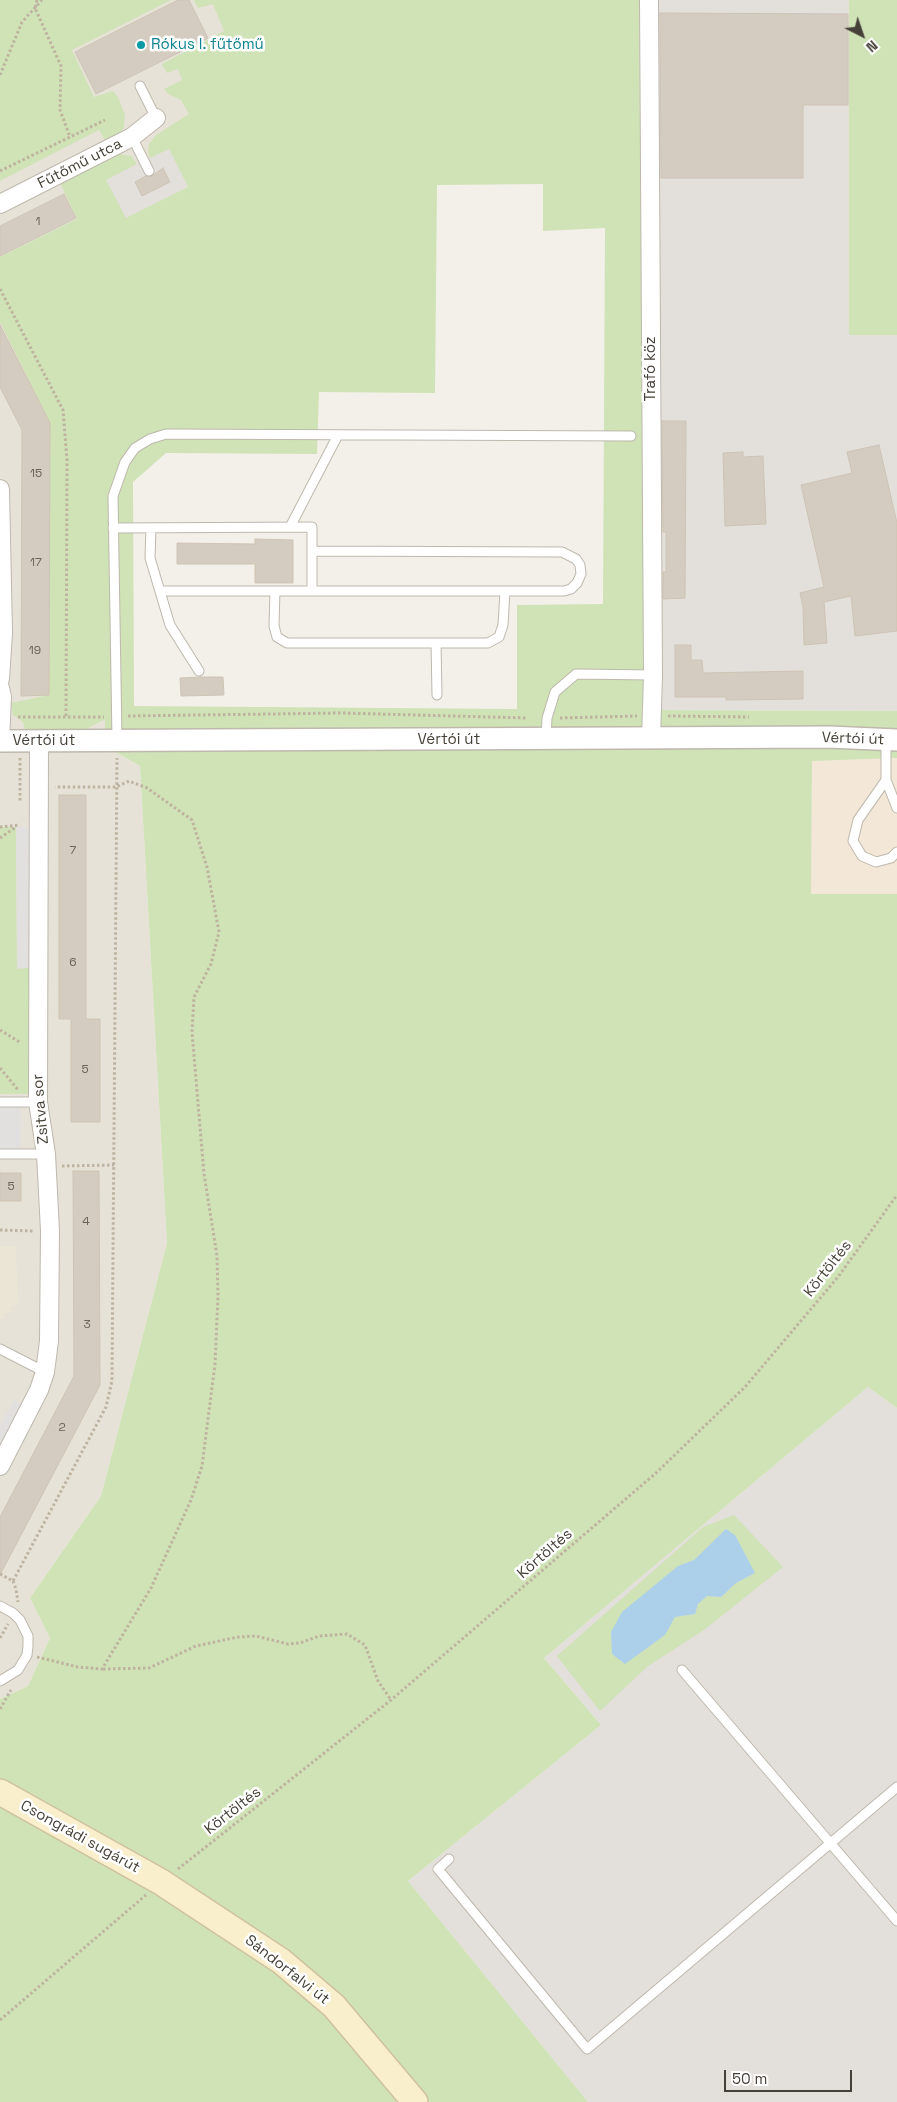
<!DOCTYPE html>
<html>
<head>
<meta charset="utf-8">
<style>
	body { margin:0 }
	#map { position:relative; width:897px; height:2102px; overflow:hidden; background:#f3f0ea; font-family:"Space Grotesk",sans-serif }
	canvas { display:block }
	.north { position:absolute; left:837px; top:10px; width:50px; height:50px; -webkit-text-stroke:4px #fff; paint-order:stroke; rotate:139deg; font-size:14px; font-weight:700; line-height:20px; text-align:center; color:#464138 }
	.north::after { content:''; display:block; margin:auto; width:18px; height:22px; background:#464138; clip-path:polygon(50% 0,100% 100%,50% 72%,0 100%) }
	.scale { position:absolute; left:724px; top:2070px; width:128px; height:22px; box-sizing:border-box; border:2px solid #464138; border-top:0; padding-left:6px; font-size:15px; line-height:18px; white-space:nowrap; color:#464138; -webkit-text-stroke:4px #fff; paint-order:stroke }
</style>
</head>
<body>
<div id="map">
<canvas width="897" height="2102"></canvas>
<div class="north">N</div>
<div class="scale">50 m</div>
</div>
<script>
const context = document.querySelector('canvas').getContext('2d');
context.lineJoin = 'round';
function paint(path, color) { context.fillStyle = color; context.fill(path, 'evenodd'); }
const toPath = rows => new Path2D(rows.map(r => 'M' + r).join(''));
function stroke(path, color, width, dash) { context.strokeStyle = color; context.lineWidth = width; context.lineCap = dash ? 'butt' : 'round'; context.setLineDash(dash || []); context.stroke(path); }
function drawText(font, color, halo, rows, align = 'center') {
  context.font = font + ' "Space Grotesk",sans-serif'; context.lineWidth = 5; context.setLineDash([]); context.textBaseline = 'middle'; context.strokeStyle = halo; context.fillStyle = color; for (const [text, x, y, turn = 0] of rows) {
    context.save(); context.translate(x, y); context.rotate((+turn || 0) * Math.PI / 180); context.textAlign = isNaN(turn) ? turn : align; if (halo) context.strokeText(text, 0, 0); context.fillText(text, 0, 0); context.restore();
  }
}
paint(toPath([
	[0,0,247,0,109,385,105,746,140,766,167,1243,101,1496,30,1598,50,1638,28,1686,0,1699]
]), '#e7e2d8');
paint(toPath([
	[897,758,897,894,811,894,812,761]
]), '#f3e7d7');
paint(toPath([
	[639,0,849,0,849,335,897,335,897,711,645,710],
	[169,148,188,187,126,219,106,180],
	[868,1387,897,1408,897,2102,588,2102,408,1881,601,1725,544,1658]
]), '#e3dfdb');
paint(toPath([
	[0,1246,16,1246,18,1305,11,1305,11,1313,4,1313,4,1318,0,1318]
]), '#ebe5d5');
paint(toPath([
	[0,0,171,0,72,50,94,97,113,91,118,97,125,115,124,127,119,136,106,142,99,130,0,181],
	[194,0,639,0,645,710,897,711,897,758,812,761,811,894,897,894,897,1408,868,1387,544,1658,601,1725,408,1881,588,2102,0,2102,0,1699,28,1686,50,1638,30,1598,101,1496,167,1243,140,766,105,746,105,719,81,732,30,731,24,728,23,722,13,715,11,703,49,695,50,430,47,417,0,322,0,257,77,219,60,183,118,154,131,156,137,164,106,180,126,218,188,187,169,149,150,158,148,151,149,144,156,135,189,114,181,100,168,94,164,89,182,80,178,69,167,73,162,64,224,31,213,4,198,8],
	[543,184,543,231,605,228,603,604,517,605,517,709,134,706,133,482,166,453,317,454,319,392,435,393,437,185],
	[849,0,897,0,897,335,849,335],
	[0,827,16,827,17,968,30,967,29,1094,0,1094],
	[734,1515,783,1567,704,1630,648,1666,600,1711,557,1656,703,1527],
	[726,1529,755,1573,736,1583,721,1597,707,1596,698,1604,695,1614,675,1617,678,1566,694,1560]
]), '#cfe3b6');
paint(toPath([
	[39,826,38,967,17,969,16,827],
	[0,1102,21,1102,20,1154,0,1154],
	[14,1400,30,1409,0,1466,0,1425]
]), '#e2e0de');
paint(toPath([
	[726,1529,735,1535,755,1573,736,1583,721,1597,707,1596,698,1604,695,1614,675,1617,665,1635,625,1664,612,1654,611,1632,622,1612,678,1566,694,1560]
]), '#acd0ea');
const building = toPath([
	[178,0,189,0,208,38,96,94,75,52,178,0],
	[660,13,848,14,848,105,803,105,803,178,661,178,660,13],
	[163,168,170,182,142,196,135,182,146,176,152,176,163,168],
	[64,194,76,218,0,256,0,226,64,194],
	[0,325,50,423,49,695,21,696,22,430,0,387,0,325],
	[662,421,686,421,685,598,663,599,663,572,666,572,666,532,663,532,662,421],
	[879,445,897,523,897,631,855,636,851,596,824,602,827,643,804,645,803,607,800,593,824,587,801,485,852,473,847,452,879,445],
	[743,452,743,457,763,456,766,524,725,526,723,453,743,452],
	[255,539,293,540,293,583,255,583,255,564,177,564,177,543,255,544,255,539],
	[675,645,691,645,691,660,702,660,703,673,803,671,803,699,726,700,726,697,675,697,675,645],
	[200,677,223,677,224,695,181,696,180,678,200,677],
	[59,795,86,795,86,1019,100,1019,100,1122,71,1122,71,1019,59,1019,59,795],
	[73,1171,99,1171,100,1385,0,1575,0,1517,74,1376,73,1171],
	[0,1173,21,1173,21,1201,0,1201,0,1173]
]);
paint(building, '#d4ccc0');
stroke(building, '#cec4b4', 1);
const service = toPath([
	[140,86,156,118],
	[132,137,149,171],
	[290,527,338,435],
	[113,528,312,527,312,590],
	[151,528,150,558,170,625,199,671],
	[160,591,564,591,571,589,577,583,581,574,580,565,576,559,562,552,312,551],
	[275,591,274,626,277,637,287,643,488,643,499,637,503,625,505,591],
	[436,643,437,695],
	[546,739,547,718,555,692,576,674,653,675],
	[117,740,113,496,125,462,135,448,150,439,166,434,631,436],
	[886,740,886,780,897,808],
	[886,780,858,820,853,841,862,856,876,862,891,858,897,852],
	[0,1102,38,1102],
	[0,1154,46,1154],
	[0,1349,45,1372],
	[0,1606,13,1613,20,1620,28,1636,28,1646,27,1655,18,1670,0,1681],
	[682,1670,897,1921],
	[449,1859,438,1869,587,2049,897,1787]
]);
const minor = toPath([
	[649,0,653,675,651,739],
	[0,204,132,137,156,118],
	[0,489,3,633,0,679],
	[0,688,2,697,0,741],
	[0,1466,39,1390,45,1372,49,1341,50,1231,46,1154,38,1102,39,742]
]);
const tertiary = toPath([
	[0,741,829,737,897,740]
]);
const secondary = toPath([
	[0,1792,161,1882,281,1961,334,2006,415,2102]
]);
stroke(service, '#beb8ad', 11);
stroke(minor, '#beb8ad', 20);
stroke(tertiary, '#beb8ad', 24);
stroke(secondary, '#cfc29d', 28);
stroke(toPath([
	[37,0,35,8,61,66,60,110,70,137],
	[0,75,22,22,42,0],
	[0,171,105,120],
	[0,289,63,410,67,460,66,717],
	[128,716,341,713,527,718],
	[668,716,749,717],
	[18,717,104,717],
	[560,718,637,716],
	[20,758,20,802],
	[0,827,20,825],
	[0,838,16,827],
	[0,1030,21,1043],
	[0,1068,19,1091],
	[62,1166,114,1165],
	[0,1230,34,1231],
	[0,1574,13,1581,106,1407,112,1381,117,758],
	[13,1581,16,1589,18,1602],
	[0,1638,8,1624],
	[37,1657,78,1667,102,1669,151,1588,191,1500,202,1466,215,1364,218,1296,217,1256,204,1174,192,1032,194,997,211,964,219,932,207,867,192,820,147,788,129,781,116,787,55,787],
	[103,1669,149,1668,196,1646,238,1637,256,1636,288,1644,300,1643,319,1636,347,1634,365,1645,378,1681,391,1700],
	[0,1709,11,1690],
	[178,1869,391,1700,656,1473,745,1387,838,1277,897,1195],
	[0,2020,146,1895]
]), '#beb3a0', 3, [2.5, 2.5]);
stroke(service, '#fff', 9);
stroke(minor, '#fff', 18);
stroke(tertiary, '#fff', 21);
stroke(secondary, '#faefcd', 25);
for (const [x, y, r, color] of [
	[141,45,5,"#0f9aa8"]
]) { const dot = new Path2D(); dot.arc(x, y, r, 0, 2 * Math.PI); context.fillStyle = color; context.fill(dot); stroke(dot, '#fff', 2); }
drawText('12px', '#6a645a', null, [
	["1",38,222],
	["15",36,474],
	["17",36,563],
	["19",35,651],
	["7",73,851],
	["6",73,963],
	["5",85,1070],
	["5",11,1187],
	["4",86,1222],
	["3",87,1325],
	["2",62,1428]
]);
drawText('15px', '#0d838f', '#fff', [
	["Rókus I. fűtőmű",151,45]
], 'left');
drawText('15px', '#464138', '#fff', [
	["Fűtőmű utca",80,164,-27],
	["Trafó köz",651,369,-90],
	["Vértói út",853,739,2],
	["Vértói út",449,740],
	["Vértói út",44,741],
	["Zsitva sor",41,1109,-95],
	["Körtöltés",828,1269,-52],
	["Körtöltés",545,1554,-41],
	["Körtöltés",233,1811,-38],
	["Csongrádi sugárút",80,1837,29],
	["Sándorfalvi út",287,1970,38]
]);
</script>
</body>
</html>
